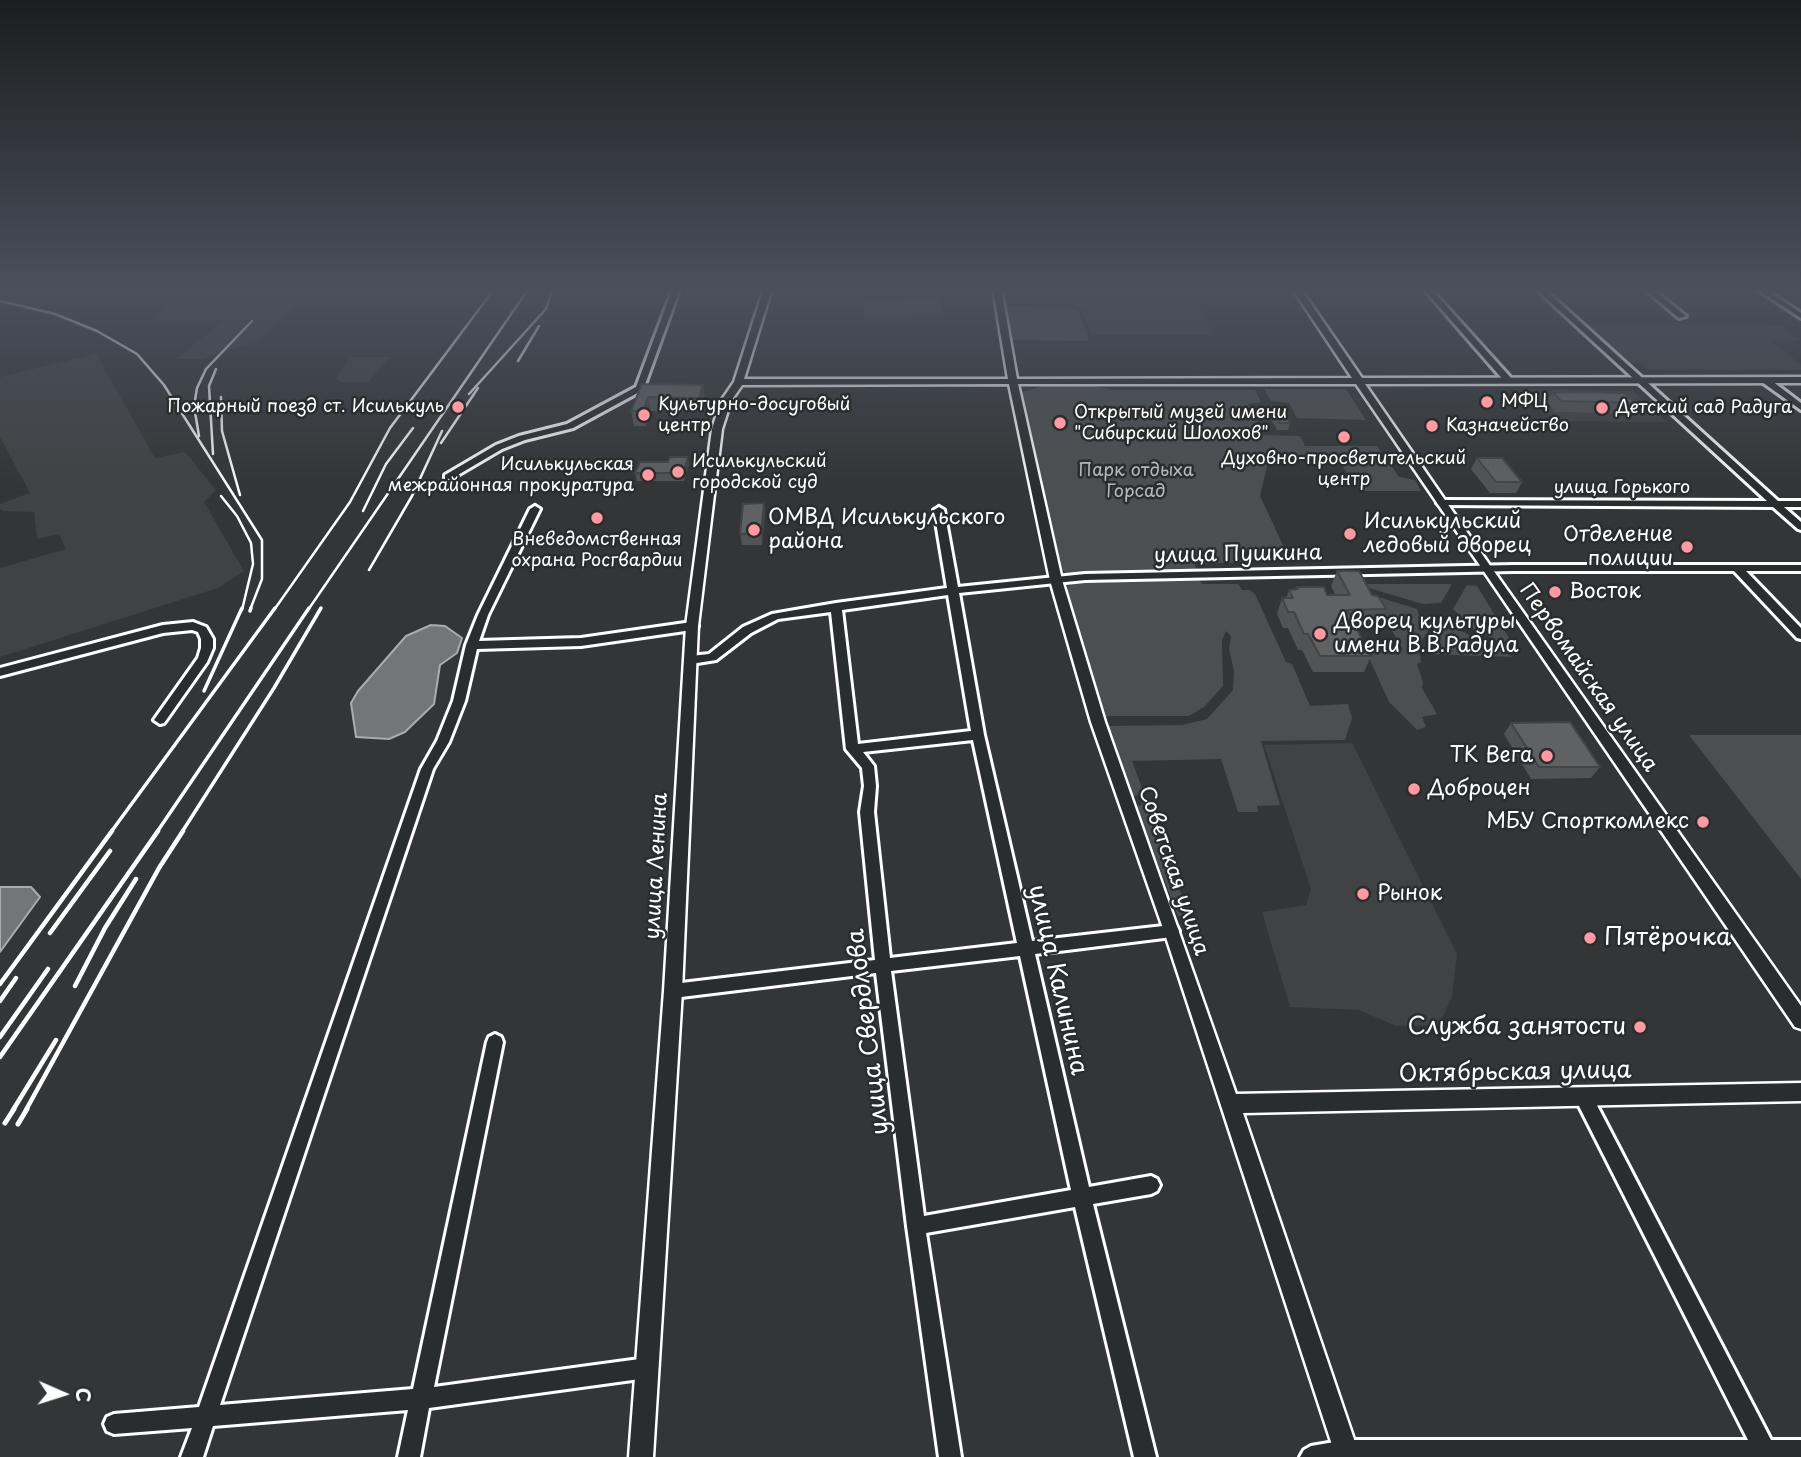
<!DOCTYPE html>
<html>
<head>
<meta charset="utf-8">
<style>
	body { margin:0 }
	#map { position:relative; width:1801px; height:1457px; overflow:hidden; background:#333536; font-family:"Playpen Sans",sans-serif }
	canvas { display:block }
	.north { position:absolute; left:28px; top:1359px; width:70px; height:70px; -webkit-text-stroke:5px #2a2d2e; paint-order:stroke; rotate:93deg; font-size:19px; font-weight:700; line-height:28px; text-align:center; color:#fff }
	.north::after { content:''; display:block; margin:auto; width:24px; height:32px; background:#fff; clip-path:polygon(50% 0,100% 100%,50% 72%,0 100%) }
</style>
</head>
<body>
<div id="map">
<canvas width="1801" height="1457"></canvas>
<div class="north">С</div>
</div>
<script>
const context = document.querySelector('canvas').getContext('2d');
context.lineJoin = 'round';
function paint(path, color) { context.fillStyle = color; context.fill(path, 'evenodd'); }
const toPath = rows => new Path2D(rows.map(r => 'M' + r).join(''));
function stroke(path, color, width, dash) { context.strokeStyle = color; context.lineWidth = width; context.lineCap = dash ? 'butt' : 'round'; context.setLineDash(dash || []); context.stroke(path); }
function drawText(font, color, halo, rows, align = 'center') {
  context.font = font + ' "Playpen Sans",sans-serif'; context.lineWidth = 5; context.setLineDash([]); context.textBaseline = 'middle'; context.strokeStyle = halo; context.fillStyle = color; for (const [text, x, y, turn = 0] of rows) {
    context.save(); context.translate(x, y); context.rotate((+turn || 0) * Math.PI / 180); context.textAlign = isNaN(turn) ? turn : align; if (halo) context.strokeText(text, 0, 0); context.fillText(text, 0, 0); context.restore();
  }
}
paint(toPath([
	[250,297,304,298,257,342,201,359,176,359,224,320,149,323,176,299],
	[1066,298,1162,300,1198,304,1214,335,1091,335,1081,309,1066,305],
	[1588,324,1781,325,1801,340,1771,341,1801,365,1801,370,1650,370,1642,364,1631,363],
	[96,354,155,458,185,452,216,490,204,502,244,571,218,588,0,657,0,568,66,549,59,534,37,539,34,512,3,511,0,509,0,504,30,493,0,437,0,377],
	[350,357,390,357,368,382,343,382,336,379],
	[1524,389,1633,391,1667,422,1554,421],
	[1352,743,1457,954,1452,997,1439,1025,1396,1026,1359,1010,1290,1007,1262,912,1306,905,1311,889,1264,745]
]), '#404243');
paint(toPath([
	[941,299,943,315,864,316,864,300],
	[1006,306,1067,307,1078,310,1089,341,1012,340],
	[1047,385,1086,385,1115,390,1255,390,1261,402,1248,404,1264,435,1300,436,1305,446,1377,446,1399,477,1415,480,1421,491,1361,491,1337,459,1268,462,1260,496,1289,558,1288,561,1195,564,1197,571,1066,573,1061,569,1022,392],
	[1264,389,1346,389,1366,420,1297,418,1289,403,1271,401],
	[1199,580,1202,584,1238,584,1242,590,1250,590,1255,594,1286,662,1292,664,1310,706,1348,704,1352,718,1345,740,1261,741,1280,805,1257,806,1258,812,1238,812,1221,759,1132,761,1188,912,1185,916,1178,916,1136,806,1142,805,1139,795,1133,796,1106,726,1182,725,1207,719,1233,690,1234,671,1229,649,1231,636,1226,631,1222,640,1223,686,1204,707,1189,716,1106,716,1066,591,1068,586,1078,582,1092,581],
	[1367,584,1452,584,1441,603,1423,604,1369,588],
	[1467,585,1477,586,1517,651,1463,623,1463,618,1453,609],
	[1372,595,1417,609,1419,617,1431,627,1418,646,1421,662,1417,664,1423,682,1422,688,1437,714,1422,717,1426,727,1417,730,1389,702,1369,658,1375,652,1403,650],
	[1439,629,1457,629,1513,657,1428,654],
	[1689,735,1801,735,1801,879]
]), '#4c4f50');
const water = toPath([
	[431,625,445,626,462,638,457,653,440,665,434,704,405,732,389,739,356,737,351,703,358,691,406,636,431,625],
	[0,887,31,887,40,897,0,952,0,887]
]);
paint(water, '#737576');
stroke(water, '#abacad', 2);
const minor = toPath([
	[673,288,680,288,643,390,573,428,525,440,502,449,451,479,445,479,445,475,496,445,519,436,567,424,636,387,673,288],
	[1423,288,1430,288,1511,378,1511,382,1505,382,1423,288],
	[1535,288,1543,288,1778,501,1801,501,1801,507,1784,507,1801,522,1801,530,1798,529,1773,507,1439,505,1437,503,1442,500,1767,501,1535,288],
	[1643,288,1651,288,1686,316,1679,318,1643,288],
	[1755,288,1763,288,1801,313,1801,318,1755,288],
	[1762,378,1768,378,1801,403,1801,410,1762,382,1762,378],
	[535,506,540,509,488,615,479,641,581,638,692,622,698,626,692,630,581,646,477,649,465,701,449,742,433,769,220,1405,413,1389,487,1042,489,1037,495,1034,501,1037,503,1042,434,1387,647,1358,654,1361,657,1368,654,1375,647,1378,429,1408,420,1457,398,1457,408,1410,213,1426,203,1457,181,1457,192,1428,114,1434,107,1431,104,1424,107,1417,114,1414,199,1407,421,769,437,741,453,701,466,645,478,615,530,509,535,506],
	[939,507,944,510,958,587,1085,574,1513,565,1801,565,1801,571,1746,571,1801,628,1801,639,1797,638,1734,571,1513,571,1085,580,959,593,984,735,1032,941,1172,925,1177,927,1179,931,1177,935,1172,937,1035,954,1089,1187,1151,1176,1157,1179,1160,1185,1157,1191,1151,1194,1093,1204,1156,1457,1134,1457,1075,1207,926,1233,961,1457,939,1457,907,1226,876,973,673,998,668,996,665,991,668,986,673,984,875,960,860,812,864,786,862,768,846,749,831,612,778,619,751,633,716,660,691,664,685,660,691,656,709,654,743,627,772,614,836,603,947,588,934,510,939,507],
	[948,595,971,731,858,744,842,610,948,595],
	[973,740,1017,943,890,958,874,812,876,786,874,766,863,752,973,740],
	[1020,956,1071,1190,924,1216,891,971,1020,956],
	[193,622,206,627,213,639,213,648,207,662,164,723,160,724,154,720,198,658,201,648,201,639,198,632,192,630,163,633,0,676,0,668,163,625,193,622],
	[1583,1088,1589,1090,1771,1440,1801,1440,1801,1457,1300,1457,1304,1450,1311,1446,1346,1440,1748,1440,1577,1102,1575,1096,1577,1090,1583,1088]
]);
const tertiary = toPath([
	[764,288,772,288,744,379,1008,379,993,288,1001,288,1017,379,1352,378,1292,288,1300,288,1362,378,1801,377,1801,383,1365,384,1491,567,1801,1006,1801,1029,1795,1027,1356,384,1018,384,1062,580,1105,722,1236,1094,1801,1083,1801,1101,1243,1113,1360,1457,1336,1457,1164,931,1091,722,1050,580,1009,384,742,385,731,401,722,429,698,626,682,991,653,1457,629,1457,664,991,686,626,712,429,721,401,734,382,764,288]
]);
stroke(minor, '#fff', 6);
stroke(tertiary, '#fff', 5);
paint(minor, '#2a2d2e');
paint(tertiary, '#2a2d2e');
stroke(toPath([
	[0,301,55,314,97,331,137,354,164,385,262,540,262,579,250,610],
	[518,361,539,326],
	[469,394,546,309,553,288],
	[221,397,222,431,240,495],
	[199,436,194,406,197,388,206,369,252,321],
	[441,443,478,388],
	[213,454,209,386,216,369],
	[221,496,237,516,251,543,253,564,242,610],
	[363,511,386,464,413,428],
	[369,570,412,496,442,431],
	[274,610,350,502,390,428,495,288],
	[308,610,529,288]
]), '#fff', 2.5);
stroke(toPath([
	[250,611,251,608],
	[204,691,242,608],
	[111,832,275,608],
	[157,832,309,608],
	[182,832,274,688,321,608]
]), '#fff', 3.5);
stroke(toPath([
	[50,933,110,851],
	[0,984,112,831],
	[75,986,105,928,136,879],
	[0,1001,16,978],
	[0,1037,48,969],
	[0,1057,158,831],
	[13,1110,56,1040],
	[26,1110,159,868,183,831]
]), '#fff', 4.5);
stroke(toPath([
	[5,1123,14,1109],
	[18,1124,27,1109]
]), '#fff', 5);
paint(toPath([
	[642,384,703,385,705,399,701,412,651,411,646,426,634,426,631,411],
	[1553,392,1635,403,1628,413,1556,412,1547,402],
	[1271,407,1290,423,1288,430,1277,430,1268,414],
	[1477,458,1522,482,1516,493,1490,493,1471,469],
	[689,464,684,481,637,481,635,473],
	[764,503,765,514,762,545,742,545,740,534],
	[1337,571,1372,595,1386,609,1379,625,1355,625,1371,656,1364,672,1313,672,1302,650,1298,650,1288,628,1283,628,1277,614,1282,598,1286,598,1289,590,1296,589,1297,587,1327,595,1335,595,1331,586],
	[1511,723,1600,767,1591,778,1531,779,1504,734]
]), '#525354');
paint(toPath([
	[703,385,705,399,701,412,699,398],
	[648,397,651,411,646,426,643,411],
	[688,457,689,464,684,481,683,473],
	[764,503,765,514,762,545,761,533]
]), '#424445');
const building = toPath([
	[642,384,703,385,699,398,648,397,643,411,631,411,642,384],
	[1553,392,1625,393,1635,403,1561,401,1553,392],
	[1271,407,1281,407,1290,423,1279,423,1271,407],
	[670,457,688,457,683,473,635,473,640,462,668,462,670,457],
	[1477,458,1502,458,1522,482,1496,482,1477,458],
	[764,503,761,533,740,534,743,504,764,503],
	[1337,571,1359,571,1372,595,1378,596,1386,609,1347,610,1371,656,1320,656,1308,634,1304,634,1294,612,1288,612,1282,598,1293,598,1289,590,1298,589,1297,587,1324,587,1327,595,1350,595,1337,571],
	[1570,722,1600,767,1539,767,1511,723,1570,722]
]);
paint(building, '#5f6162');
stroke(building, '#424445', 2);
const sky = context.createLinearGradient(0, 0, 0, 492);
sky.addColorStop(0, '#1c1d1e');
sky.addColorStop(0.59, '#4a515d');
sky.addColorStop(1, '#4a515d00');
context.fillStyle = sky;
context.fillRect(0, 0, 1801, 492);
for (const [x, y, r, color] of [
	[1487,402,7,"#ff9aa2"],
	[458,407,7,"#ff9aa2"],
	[1602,408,7,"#ff9aa2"],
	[644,415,7,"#ff9aa2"],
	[1060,423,7,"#ff9aa2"],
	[1432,426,7,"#ff9aa2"],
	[1344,437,7,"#ff9aa2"],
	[678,472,7,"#ff9aa2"],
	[648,475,7,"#ff9aa2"],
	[597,518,7,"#ff9aa2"],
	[754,530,7,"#ff9aa2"],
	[1350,534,7,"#ff9aa2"],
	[1687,547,7,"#ff9aa2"],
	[1555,592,7,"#ff9aa2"],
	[1320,634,7,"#ff9aa2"],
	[1547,756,7,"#ff9aa2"],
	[1414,789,7,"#ff9aa2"],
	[1703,822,7,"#ff9aa2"],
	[1363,894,7,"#ff9aa2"],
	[1590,938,7,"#ff9aa2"],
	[1640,1027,7,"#ff9aa2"]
]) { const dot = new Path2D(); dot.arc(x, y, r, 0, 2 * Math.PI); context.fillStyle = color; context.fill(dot); stroke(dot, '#2a2d2e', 2.5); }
drawText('18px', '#fff', '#2a2d2e', [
	["МФЦ",1501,402],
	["Культурно-досуговый",658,405],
	["центр",658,426],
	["Пожарный поезд ст. Исилькуль",444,407,"right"],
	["Детский сад Радуга",1616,408],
	["Открытый музей имени",1074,413],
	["\"Сибирский Шолохов\"",1074,434],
	["Казначейство",1446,426],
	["Духовно-просветительский",1344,459,"center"],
	["центр",1344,480,"center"],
	["Исилькульский",692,462],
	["городской суд",692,483],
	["Исилькульская",634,465,"right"],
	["межрайонная прокуратура",634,486,"right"],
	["Вневедомственная",597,540,"center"],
	["охрана Росгвардии",597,561,"center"]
], 'left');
drawText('18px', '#b7b9b9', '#2a2d2e', [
	["Парк отдыха",1136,471],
	["Горсад",1136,492]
]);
drawText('18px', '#fff', '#2a2d2e', [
	["улица Горького",1622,488]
]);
drawText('21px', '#fff', '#2a2d2e', [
	["ОМВД Исилькульского",768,518],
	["района",768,542],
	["Исилькульский",1364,522],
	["ледовый дворец",1364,546],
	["Отделение",1673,535,"right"],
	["полиции",1673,559,"right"],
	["Восток",1569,592],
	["Дворец культуры",1334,622],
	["имени В.В.Радула",1334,646],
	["ТК Вега",1533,756,"right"],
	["Доброцен",1428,789],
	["МБУ Спорткомлекс",1689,822,"right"],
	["Рынок",1377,894]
], 'left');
drawText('21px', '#fff', '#2a2d2e', [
	["улица Пушкина",1238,555,-1],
	["Первомайская улица",1588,678,55],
	["улица Ленина",657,866,-87],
	["Советская улица",1173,871,71]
]);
drawText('24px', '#fff', '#2a2d2e', [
	["Пятёрочка",1604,938],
	["Служба занятости",1626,1027,"right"]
], 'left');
drawText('24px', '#fff', '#2a2d2e', [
	["улица Калинина",1057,980,77],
	["улица Свердлова",869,1032,-97],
	["Октябрьская улица",1515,1073,-1]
]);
</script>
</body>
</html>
